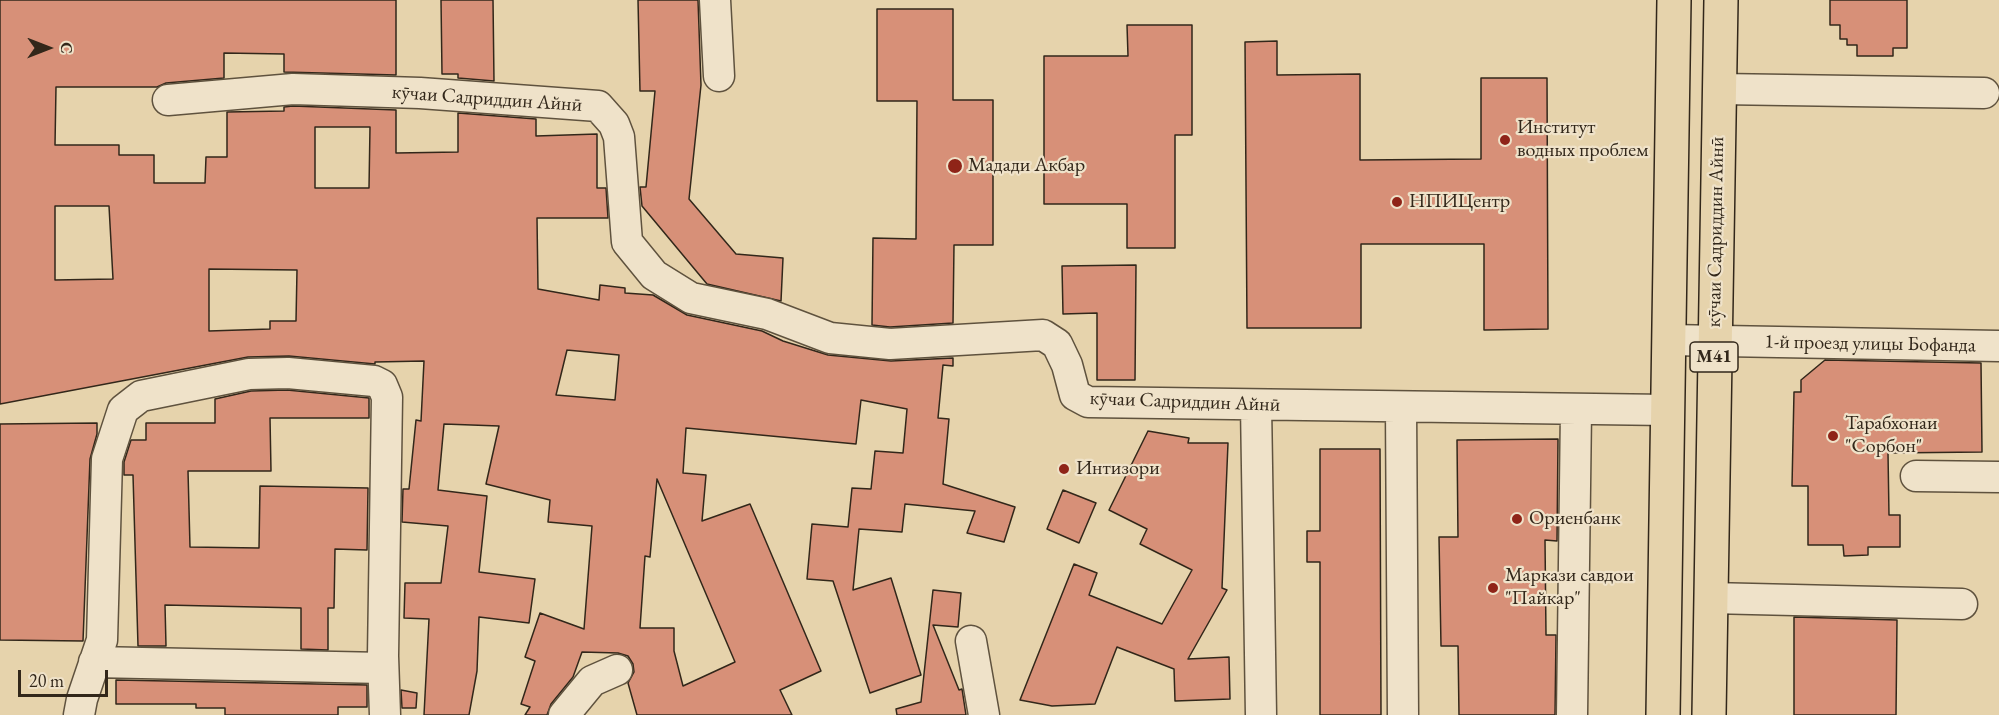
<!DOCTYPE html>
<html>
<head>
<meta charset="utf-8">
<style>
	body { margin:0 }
	#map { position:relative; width:1999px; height:715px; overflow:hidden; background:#e6d3ac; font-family:"EB Garamond",serif }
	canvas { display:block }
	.north { position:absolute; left:18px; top:18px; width:60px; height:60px; -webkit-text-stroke:4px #efe2c9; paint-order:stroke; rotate:90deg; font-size:16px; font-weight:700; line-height:24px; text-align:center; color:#32271a }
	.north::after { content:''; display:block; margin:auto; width:21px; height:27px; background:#32271a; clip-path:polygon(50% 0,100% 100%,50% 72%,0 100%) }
	.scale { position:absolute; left:18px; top:670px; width:90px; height:27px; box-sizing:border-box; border:3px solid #32271a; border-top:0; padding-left:8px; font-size:18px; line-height:21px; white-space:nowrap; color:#32271a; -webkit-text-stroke:4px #efe2c9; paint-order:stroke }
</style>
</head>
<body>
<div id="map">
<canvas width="1999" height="715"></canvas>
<div class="north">С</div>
<div class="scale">20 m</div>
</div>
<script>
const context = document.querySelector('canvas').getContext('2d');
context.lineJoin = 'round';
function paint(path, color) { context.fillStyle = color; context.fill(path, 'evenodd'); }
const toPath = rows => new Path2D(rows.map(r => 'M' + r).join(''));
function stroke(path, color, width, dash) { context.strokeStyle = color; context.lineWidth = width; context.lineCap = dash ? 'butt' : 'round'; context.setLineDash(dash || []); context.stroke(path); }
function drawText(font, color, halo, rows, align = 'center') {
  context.font = font + ' "EB Garamond",serif'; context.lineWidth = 4.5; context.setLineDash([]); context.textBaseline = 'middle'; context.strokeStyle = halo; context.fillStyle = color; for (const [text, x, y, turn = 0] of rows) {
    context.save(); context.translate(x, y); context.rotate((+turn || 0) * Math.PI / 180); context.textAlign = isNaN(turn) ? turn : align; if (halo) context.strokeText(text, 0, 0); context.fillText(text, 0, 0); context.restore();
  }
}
const building = toPath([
	[0,0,396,0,396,75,284,72,284,54,224,53,224,78,166,83,157,87,56,87,55,145,119,145,119,155,154,155,154,183,205,183,206,157,227,157,227,112,284,111,284,107,293,106,396,110,396,153,458,152,458,113,536,119,536,136,597,134,597,188,606,188,608,218,537,218,538,289,599,300,600,285,625,288,625,293,653,295,687,315,762,331,783,341,828,355,891,361,953,358,953,366,943,365,938,418,949,419,943,484,1015,507,1004,542,967,533,975,511,905,504,902,532,859,529,853,590,891,578,921,675,870,693,833,581,807,579,812,524,848,527,852,488,871,489,875,451,903,453,907,409,861,400,856,444,686,428,683,473,706,475,702,521,750,504,821,671,780,690,792,715,637,715,628,683,634,672,633,664,628,656,618,653,582,652,573,677,551,704,547,715,525,715,530,707,521,704,535,661,525,657,540,613,584,629,592,526,548,522,550,500,486,484,499,426,444,424,438,490,487,496,479,572,535,579,529,623,479,617,477,671,469,715,424,715,429,619,404,618,405,583,441,583,448,526,402,522,403,489,409,489,416,420,421,421,424,361,375,362,375,364,289,356,248,357,0,404,0,0],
	[315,127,370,127,369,188,315,188,315,127],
	[55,206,109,206,113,279,55,280,55,206],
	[209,269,297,270,296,321,270,321,270,329,209,331,209,269],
	[567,350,619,355,615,400,556,395,567,350],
	[657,479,735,662,683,686,674,651,674,628,640,628,645,556,650,557,657,479],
	[441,0,493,0,494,81,458,78,458,74,442,74,441,0],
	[638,0,698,0,701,85,689,199,736,254,783,258,781,301,707,284,642,206,640,187,646,187,655,91,640,91,638,0],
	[1830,0,1907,0,1907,48,1893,48,1893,56,1857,56,1857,45,1847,45,1847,39,1840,39,1840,25,1830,25,1830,0],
	[877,9,953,9,953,100,993,100,993,245,954,245,953,323,890,327,872,325,873,238,916,239,917,101,877,101,877,9],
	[1127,25,1192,25,1192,135,1175,135,1175,248,1127,248,1127,204,1044,204,1044,56,1128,56,1127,25],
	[1277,41,1277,75,1360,74,1360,160,1481,159,1481,78,1547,78,1548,329,1484,330,1484,244,1361,244,1361,328,1247,328,1245,42,1277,41],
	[1136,265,1135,380,1097,380,1097,313,1063,314,1062,266,1136,265],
	[1825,360,1981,363,1982,452,1888,453,1889,515,1900,515,1900,547,1868,547,1868,555,1844,556,1843,545,1808,545,1808,486,1792,486,1794,392,1801,392,1801,380,1825,360],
	[287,390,369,398,369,418,270,418,271,471,188,471,190,547,259,548,260,486,368,488,367,550,335,549,334,608,328,608,328,650,301,649,301,608,165,605,166,646,138,646,133,475,124,475,124,462,131,440,146,440,146,423,215,423,215,399,251,391,287,390],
	[97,423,97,434,90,459,83,641,0,640,0,424,97,423],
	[1148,431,1189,438,1188,443,1228,443,1222,588,1227,590,1188,659,1229,657,1230,699,1175,701,1174,669,1117,647,1095,704,1052,706,1020,700,1074,564,1097,573,1089,595,1162,624,1192,570,1140,544,1147,529,1109,510,1148,431],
	[1558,439,1557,541,1545,540,1546,635,1556,635,1555,715,1459,715,1458,646,1441,646,1439,537,1458,537,1457,440,1558,439],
	[1320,449,1380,449,1381,715,1320,715,1320,562,1307,562,1307,531,1320,531,1320,449],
	[1063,490,1096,503,1079,543,1047,529,1063,490],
	[933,590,961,593,958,627,933,625,959,690,962,689,966,715,897,715,896,709,921,702,933,590],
	[1794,617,1897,620,1896,715,1794,715,1794,617],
	[116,680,367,685,367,707,338,707,338,715,225,715,225,708,196,708,196,704,116,704,116,680],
	[401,690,417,693,416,708,402,708,401,690]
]);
paint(building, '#d79078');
stroke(building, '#32271a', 1.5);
const minor = toPath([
	[715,0,719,76],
	[1719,89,1984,93],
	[168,100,293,89,420,93,598,106,614,124,619,137,627,242,654,275,691,298,767,314,830,338,890,344,1043,335,1057,344,1067,365,1075,395,1088,402,1667,410],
	[1668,340,1999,346],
	[1256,405,1261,715],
	[1401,408,1403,715],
	[1916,476,1999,477],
	[1710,598,1962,604],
	[971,641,984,715],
	[94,662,383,668],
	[79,715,82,699,102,640,107,459,123,410,141,396,249,374,288,373,374,381,382,385,387,397,383,656,385,715],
	[564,715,592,681,617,670],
	[1572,715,1576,410]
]);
const highway = toPath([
	[1663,715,1674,0],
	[1709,715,1721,0]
]);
stroke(minor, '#5f523e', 33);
stroke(highway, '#32271a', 36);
stroke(minor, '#efe2c9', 30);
stroke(highway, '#e6d3ac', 33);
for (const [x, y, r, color] of [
	[1505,140,6,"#8f2418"],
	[955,166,8,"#8f2418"],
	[1397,202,6,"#8f2418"],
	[1833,436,6,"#8f2418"],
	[1064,469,6,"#8f2418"],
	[1517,519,6,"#8f2418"],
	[1493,588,6,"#8f2418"]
]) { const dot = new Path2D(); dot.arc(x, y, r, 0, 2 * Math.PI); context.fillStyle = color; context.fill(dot); stroke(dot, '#efe2c9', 2); }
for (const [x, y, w] of [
	[1714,357,48]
]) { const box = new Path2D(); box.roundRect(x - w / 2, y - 15, w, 30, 4.5); context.fillStyle = '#efe2c9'; context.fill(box); stroke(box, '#32271a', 1.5); }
drawText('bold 18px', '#32271a', null, [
	["M41",1714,357]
]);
drawText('20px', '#32271a', '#efe2c9', [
	["кӯчаи Садриддин Айнӣ",487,99,4],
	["кӯчаи Садриддин Айнӣ",1716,232,-89],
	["1-й проезд улицы Бофанда",1870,344,1],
	["кӯчаи Садриддин Айнӣ",1185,402,2]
]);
drawText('20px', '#32271a', '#efe2c9', [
	["Институт",1517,128],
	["водных проблем",1517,151],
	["Мадади Акбар",968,166],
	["НПИЦентр",1409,202],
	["Тарабхонаи",1845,424],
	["\"Сорбон\"",1845,447],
	["Интизори",1076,469],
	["Ориенбанк",1529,519],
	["Маркази савдои",1505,576],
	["\"Пайкар\"",1505,599]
], 'left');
</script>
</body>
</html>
